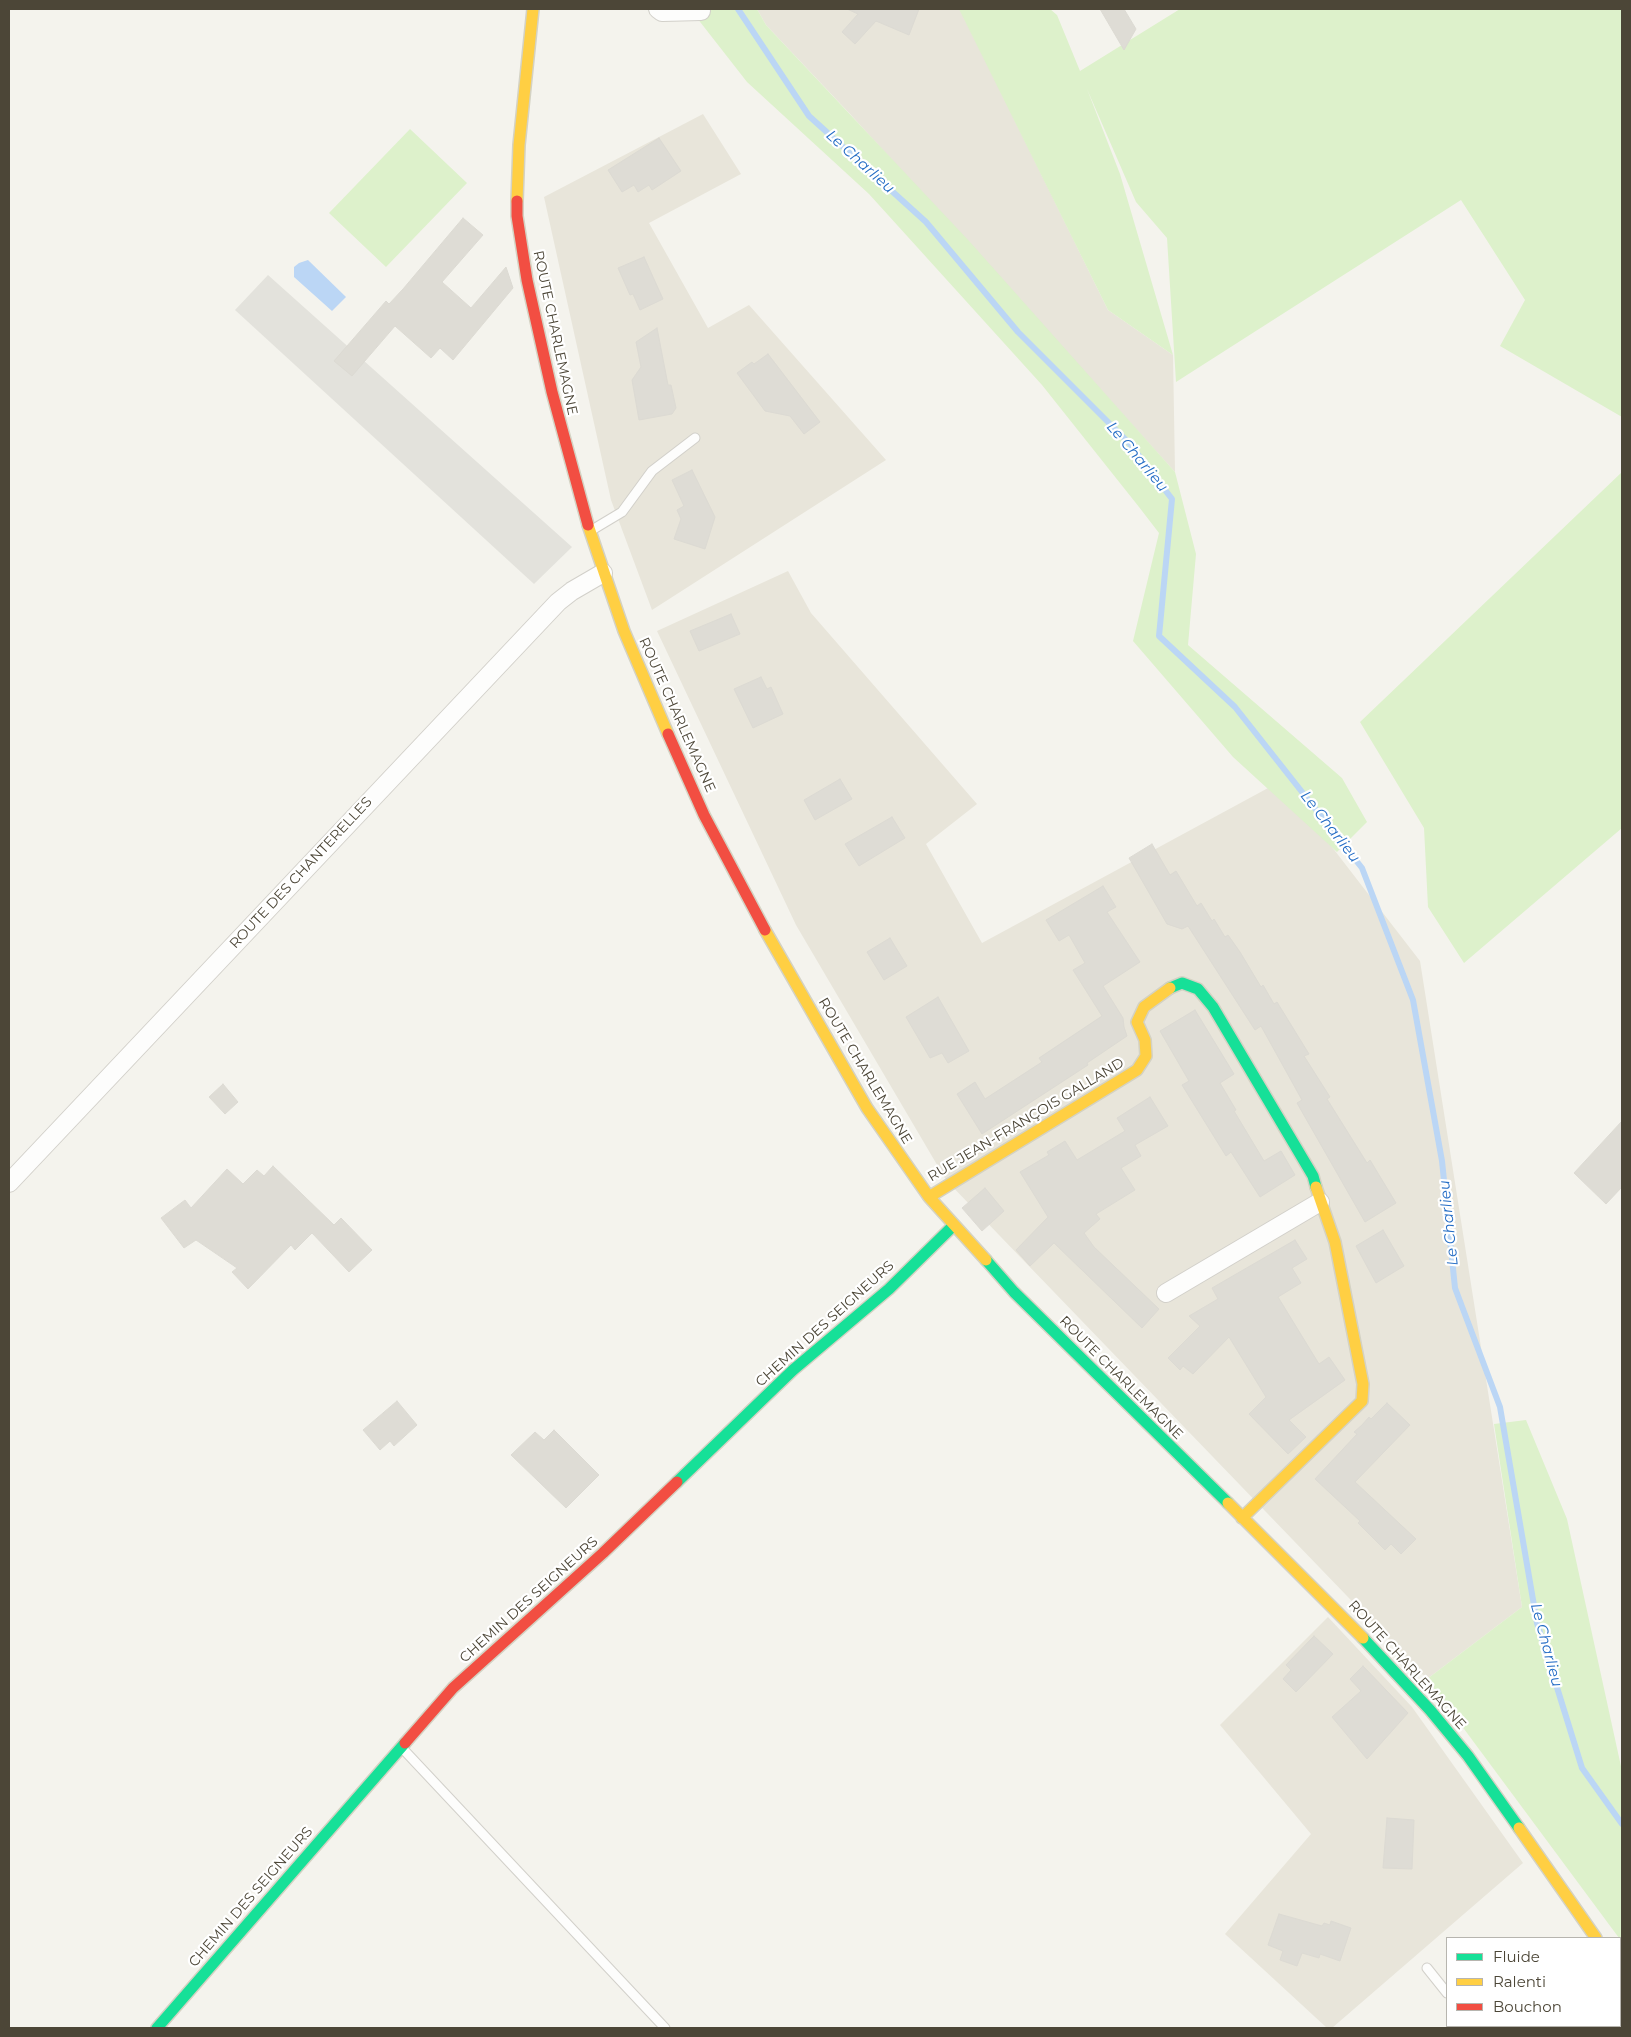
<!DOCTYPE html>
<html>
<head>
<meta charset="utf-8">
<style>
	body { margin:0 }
	#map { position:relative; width:1631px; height:2037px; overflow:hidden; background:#f4f3ed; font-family:Montserrat,sans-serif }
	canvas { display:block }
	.frame { position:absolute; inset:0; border:10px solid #4c4637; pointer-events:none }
	.legend { position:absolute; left:1446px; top:1937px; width:175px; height:90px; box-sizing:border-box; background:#fff; border:1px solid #b7b5af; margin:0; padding:6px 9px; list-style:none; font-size:15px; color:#4c4637 }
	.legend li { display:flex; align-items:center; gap:10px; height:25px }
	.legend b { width:25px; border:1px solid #b7b5af }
</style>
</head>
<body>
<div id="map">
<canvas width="1631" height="2037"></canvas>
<div class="frame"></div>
<ul class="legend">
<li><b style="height:6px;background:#16e098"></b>Fluide</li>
<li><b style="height:6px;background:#ffcf43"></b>Ralenti</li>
<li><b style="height:6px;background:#f24e42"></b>Bouchon</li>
</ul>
</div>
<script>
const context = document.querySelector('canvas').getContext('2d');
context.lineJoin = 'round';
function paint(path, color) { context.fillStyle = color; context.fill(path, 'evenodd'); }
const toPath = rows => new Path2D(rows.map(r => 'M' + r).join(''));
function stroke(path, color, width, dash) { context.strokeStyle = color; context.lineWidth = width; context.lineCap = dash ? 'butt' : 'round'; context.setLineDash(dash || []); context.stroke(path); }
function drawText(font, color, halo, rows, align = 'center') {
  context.font = font + ' Montserrat,sans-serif'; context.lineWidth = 4.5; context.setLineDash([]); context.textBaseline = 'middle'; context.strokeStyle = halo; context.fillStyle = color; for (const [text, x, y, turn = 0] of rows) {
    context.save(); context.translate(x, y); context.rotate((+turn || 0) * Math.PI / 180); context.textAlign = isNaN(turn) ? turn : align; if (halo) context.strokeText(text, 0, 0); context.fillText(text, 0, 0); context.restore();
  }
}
paint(toPath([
	[757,9,959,9,961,11,1108,310,1173,355,1175,472,851,115,766,25],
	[703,114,741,174,649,223,708,328,749,305,886,460,652,610,611,500,544,197],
	[788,571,811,613,977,804,926,844,982,943,1281,781,1420,961,1522,1607,1427,1679,946,1180,796,925,657,631],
	[1328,1617,1412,1707,1523,1863,1332,2028,1327,2028,1225,1934,1311,1834,1220,1725]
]), '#e8e5da');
paint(toPath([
	[690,9,757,9,766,25,970,242,1175,472,1196,554,1188,645,1342,778,1367,822,1337,852,1233,757,1133,641,1159,533,1139,507,1042,385,869,194,747,82],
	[959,9,1050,9,1057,15,1080,71,1180,9,1622,9,1622,417,1500,346,1525,300,1461,200,1176,382,1167,238,1136,202,1087,89,1120,174,1173,355,1108,310],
	[410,129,467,183,386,267,329,213],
	[1622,472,1622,828,1464,963,1428,907,1424,828,1360,722],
	[1526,1420,1567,1519,1622,1771,1622,1942,1427,1679,1522,1607,1494,1424]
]), '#ddf1cb');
paint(toPath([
	[268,275,572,547,534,584,235,310]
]), '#e3e2dc');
paint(toPath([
	[308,260,346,297,332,311,294,277,294,267,299,263]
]), '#bbd6f5');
stroke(toPath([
	[738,9,809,116,926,222,1018,332,1130,444,1172,499,1159,636,1235,707,1362,868,1413,1000,1442,1161,1455,1288,1500,1407,1537,1623,1582,1768,1622,1824]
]), '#bbd6f5', 6);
const building = toPath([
	[847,9,919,9,909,35,876,21,855,44,842,32,858,14,847,9],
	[1100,9,1124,9,1136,29,1124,50,1100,9],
	[659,138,681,171,652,190,649,185,638,192,634,185,622,192,608,170,659,138],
	[463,218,483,235,442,282,471,308,506,267,513,288,453,360,440,348,431,358,395,326,352,376,334,361,386,301,389,304,403,289,463,218],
	[644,257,663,299,640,310,633,294,630,295,618,268,644,257],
	[657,328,668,385,671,385,676,408,672,414,639,420,632,380,641,367,636,342,657,328],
	[768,354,820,422,804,434,790,416,765,411,737,373,752,362,754,364,768,354],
	[692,470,715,517,705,549,674,539,681,519,677,510,684,506,672,480,692,470],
	[731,614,740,634,699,651,690,631,731,614],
	[761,677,767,689,771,687,783,714,753,728,734,689,761,677],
	[840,779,852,799,815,820,804,800,840,779],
	[892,817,905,838,859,866,845,844,892,817],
	[1152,844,1170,875,1176,871,1197,906,1201,903,1212,921,1214,919,1225,937,1228,935,1240,952,1261,987,1263,985,1274,1004,1277,1002,1309,1054,1304,1056,1330,1097,1327,1099,1367,1163,1370,1160,1396,1203,1365,1222,1297,1103,1302,1100,1261,1026,1255,1030,1188,926,1182,929,1167,924,1129,858,1152,844],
	[1103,886,1116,907,1107,912,1140,962,1103,986,1123,1018,1124,1027,1127,1036,1087,1063,1088,1065,982,1134,957,1094,975,1082,985,1099,1042,1062,1039,1058,1102,1016,1073,970,1085,963,1069,935,1059,941,1046,920,1103,886],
	[890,938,907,966,884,980,867,952,890,938],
	[938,997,969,1051,948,1063,942,1053,930,1058,906,1017,938,997],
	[1195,1010,1234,1074,1220,1083,1236,1110,1234,1111,1264,1161,1281,1151,1295,1175,1260,1197,1231,1152,1226,1156,1182,1085,1189,1081,1160,1031,1195,1010],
	[223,1084,238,1102,225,1114,209,1097,223,1084],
	[1150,1097,1168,1126,1135,1145,1141,1156,1121,1168,1135,1190,1096,1214,1100,1219,1084,1233,1094,1247,1159,1309,1142,1328,1054,1243,1030,1266,1016,1250,1048,1217,1020,1172,1049,1155,1047,1152,1065,1141,1077,1160,1125,1131,1117,1118,1150,1097],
	[1622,1121,1622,1187,1606,1204,1574,1173,1622,1121],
	[273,1166,334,1225,341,1218,372,1250,349,1272,312,1233,295,1250,291,1245,248,1289,232,1272,237,1268,196,1240,184,1248,161,1218,185,1200,191,1208,227,1169,243,1184,257,1170,264,1176,273,1166],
	[985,1188,1004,1211,982,1231,962,1208,985,1188],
	[1383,1230,1404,1266,1376,1283,1356,1246,1383,1230],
	[1295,1240,1307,1259,1292,1268,1301,1283,1278,1297,1319,1364,1329,1357,1345,1380,1289,1420,1306,1437,1288,1454,1249,1414,1266,1397,1229,1337,1193,1374,1183,1366,1180,1370,1168,1358,1200,1326,1189,1316,1218,1299,1212,1288,1295,1240],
	[397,1401,417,1425,394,1446,390,1441,380,1450,363,1430,397,1401],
	[1387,1403,1410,1425,1355,1482,1416,1539,1401,1554,1391,1544,1385,1550,1358,1523,1360,1521,1315,1479,1357,1434,1354,1432,1362,1425,1369,1417,1371,1419,1387,1403],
	[554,1430,599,1475,566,1508,511,1455,535,1432,544,1440,554,1430],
	[1314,1636,1333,1654,1296,1692,1283,1679,1291,1670,1286,1665,1314,1636],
	[1363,1666,1408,1713,1367,1759,1332,1717,1361,1691,1350,1679,1363,1666],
	[1387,1818,1414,1820,1412,1869,1383,1868,1387,1818],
	[1279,1914,1322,1926,1324,1923,1330,1925,1331,1921,1351,1928,1340,1961,1320,1954,1319,1958,1302,1953,1297,1966,1280,1960,1283,1951,1268,1945,1279,1914]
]);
paint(building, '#dedcd5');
stroke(building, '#dcdad3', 1);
const lane = toPath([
	[592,530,622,512,652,471,695,438],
	[403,1749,665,2028],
	[1427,1968,1447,1993],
	[1473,2026,1475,2028]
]);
const street = toPath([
	[658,9,662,12,701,11],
	[9,1183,558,602,572,591,603,573],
	[1166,1293,1320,1202]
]);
const fast = toPath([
	[1170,988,1182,983,1198,989,1213,1007,1313,1176,1316,1187],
	[986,1260,1014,1292,1228,1503],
	[677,1482,793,1370,889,1289,953,1226],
	[1363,1638,1430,1710,1468,1756,1519,1828],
	[157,2028,405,1743]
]);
const slow = toPath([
	[517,201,519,145,533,9],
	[588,525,624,631,668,734],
	[765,930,867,1108,929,1197,986,1260],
	[929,1197,1137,1070,1146,1056,1145,1040,1137,1022,1144,1007,1170,988],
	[1228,1503,1363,1638],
	[1242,1518,1362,1401,1363,1384,1335,1242,1316,1187],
	[1519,1828,1596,1938],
	[1620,1975,1622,1978]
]);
const jam = toPath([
	[517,201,517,216,527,280,552,392,588,525],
	[668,734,704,815,765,930],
	[405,1743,453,1688,603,1553,677,1482]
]);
stroke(lane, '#d2d0ca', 11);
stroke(street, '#d2d0ca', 20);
stroke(fast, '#d4d2c3', 14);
stroke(slow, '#d4d2c3', 14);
stroke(jam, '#d4d2c3', 14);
stroke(lane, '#fdfdfc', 9);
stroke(street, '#fdfdfc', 18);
stroke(fast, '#16e098', 11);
stroke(slow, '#ffcf43', 11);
stroke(jam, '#f24e42', 11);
drawText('14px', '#4c4637', '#fff', [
	["ROUTE CHARLEMAGNE",555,333,78],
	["ROUTE CHARLEMAGNE",677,715,66],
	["ROUTE DES CHANTERELLES",301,873,-47],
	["ROUTE CHARLEMAGNE",865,1071,59],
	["RUE JEAN-FRANÇOIS GALLAND",1026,1120,-31],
	["CHEMIN DES SEIGNEURS",825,1324,-42],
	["ROUTE CHARLEMAGNE",1121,1378,45],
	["CHEMIN DES SEIGNEURS",529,1600,-42],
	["ROUTE CHARLEMAGNE",1407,1665,48],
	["CHEMIN DES SEIGNEURS",251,1897,-49]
]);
drawText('italic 15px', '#236cc5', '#fff', [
	["Le Charlieu",860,162,42],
	["Le Charlieu",1137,457,50],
	["Le Charlieu",1330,827,52],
	["Le Charlieu",1449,1223,-96],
	["Le Charlieu",1546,1645,75]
]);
</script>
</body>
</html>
